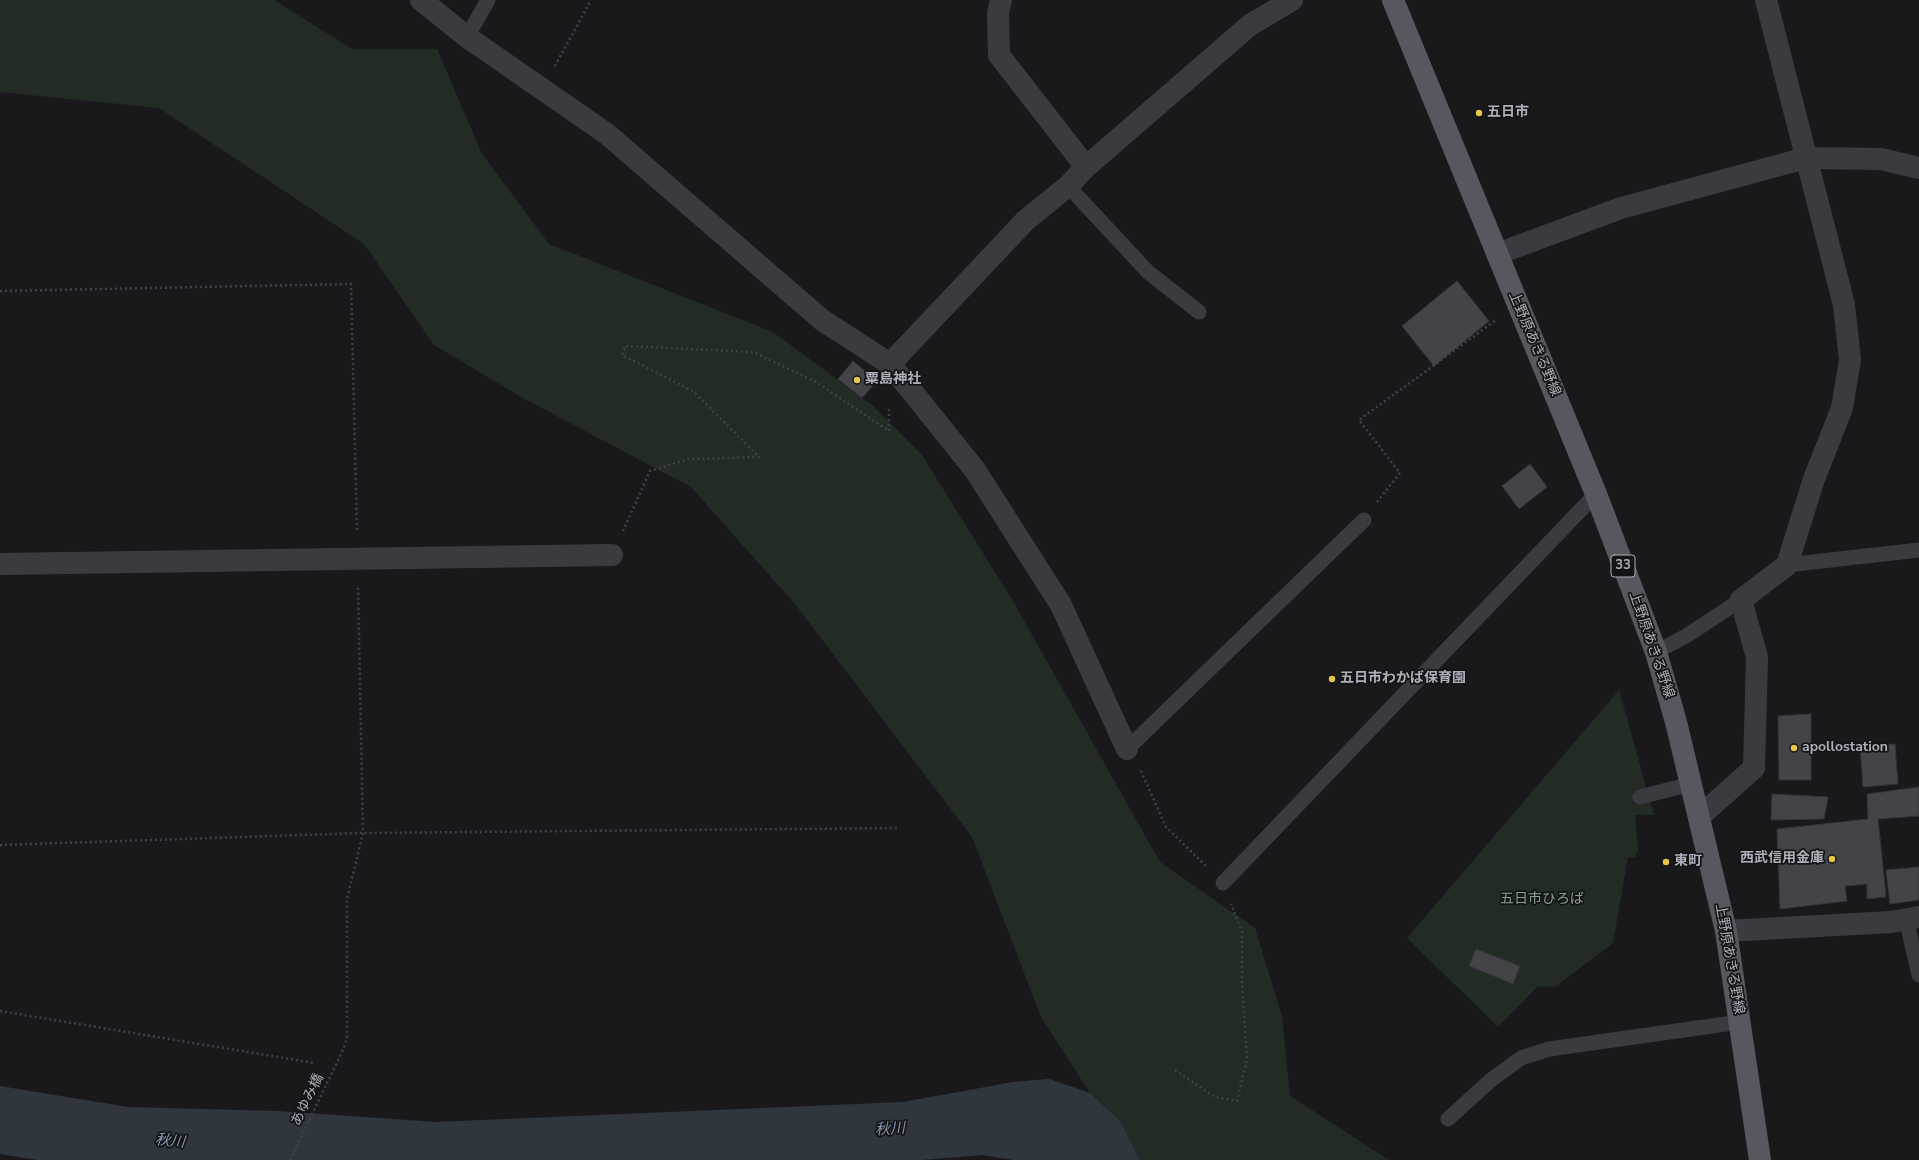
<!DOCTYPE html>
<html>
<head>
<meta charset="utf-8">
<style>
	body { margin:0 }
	canvas { display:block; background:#19191b }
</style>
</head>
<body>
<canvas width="1919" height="1160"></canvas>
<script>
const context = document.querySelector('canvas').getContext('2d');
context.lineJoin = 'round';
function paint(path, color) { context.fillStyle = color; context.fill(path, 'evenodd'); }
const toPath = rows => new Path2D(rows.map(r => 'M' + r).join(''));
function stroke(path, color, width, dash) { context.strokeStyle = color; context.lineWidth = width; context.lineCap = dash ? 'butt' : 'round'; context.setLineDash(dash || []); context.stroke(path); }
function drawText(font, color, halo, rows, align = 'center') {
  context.font = font + ' "Nunito Sans","Noto Sans JP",sans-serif'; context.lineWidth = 3.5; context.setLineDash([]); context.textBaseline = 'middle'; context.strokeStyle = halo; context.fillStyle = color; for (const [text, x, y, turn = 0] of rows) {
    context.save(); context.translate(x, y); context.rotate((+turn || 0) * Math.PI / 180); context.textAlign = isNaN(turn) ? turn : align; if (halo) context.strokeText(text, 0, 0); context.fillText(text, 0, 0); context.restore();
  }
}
paint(toPath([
	[0,0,274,0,352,49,437,49,482,154,549,244,773,332,873,406,922,455,1014,603,1160,862,1255,928,1282,1016,1290,1096,1389,1160,1140,1160,1121,1122,1090,1093,1041,1017,972,837,795,604,691,487,523,398,434,345,364,244,159,108,0,92],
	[1619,690,1654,815,1635,815,1638,850,1635,857,1628,857,1613,943,1555,987,1538,986,1498,1027,1407,938]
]), '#232b25');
paint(toPath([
	[1049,1079,1090,1093,1121,1122,1140,1160,1013,1160,983,1155,921,1160,38,1160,0,1154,0,1086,128,1107,277,1111,436,1122,903,1102,1013,1082]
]), '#30363e');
const building = toPath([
	[1457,281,1489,321,1434,366,1402,326,1457,281],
	[853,361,877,381,862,398,838,379,853,361],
	[1530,464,1547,487,1519,509,1502,486,1530,464],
	[1811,714,1811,780,1779,780,1778,716,1811,714],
	[1895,744,1898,784,1863,787,1860,746,1895,744],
	[1919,787,1919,816,1878,819,1886,897,1867,899,1867,884,1845,886,1847,901,1780,909,1777,829,1868,819,1867,794,1919,787],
	[1772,794,1828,797,1824,819,1771,820,1772,794],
	[1919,867,1919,900,1890,904,1886,870,1919,867],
	[1476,949,1520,966,1513,984,1469,966,1476,949]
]);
paint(building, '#444448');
stroke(building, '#343337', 1);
stroke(toPath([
	[555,66,591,0],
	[0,291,351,284,357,532],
	[1377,502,1400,473,1359,420,1496,320],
	[623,531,650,471,689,459,759,457,693,391,622,355,625,346,753,352,816,382,889,431,889,408],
	[1141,771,1166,827,1206,866],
	[0,845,363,833,900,828],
	[0,1011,314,1063],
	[1175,1070,1215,1097,1237,1101,1247,1059,1242,985,1242,932,1231,904],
	[290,1160,344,1048,347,1037,347,899,363,833,358,585]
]), '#404147', 2.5, [2, 3]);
stroke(toPath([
	[467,37,488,0],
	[1068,186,1148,272,1199,312],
	[1787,565,1919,550],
	[1656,652,1686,636,1741,600],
	[1127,749,1364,520],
	[1640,797,1691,784],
	[1223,883,1596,494],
	[1906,919,1919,975],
	[1448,1119,1491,1080,1521,1058,1549,1049,1740,1022]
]), '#3a3b40', 15);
stroke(toPath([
	[421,0,467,37,607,134,822,320,890,364,975,470,1061,605,1127,749],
	[1001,0,998,13,999,55,1086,167],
	[1497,254,1621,208,1806,158,1881,159,1919,168],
	[890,364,1026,220,1068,186,1086,167,1250,25,1292,0],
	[0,564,612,555],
	[1699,817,1754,768,1757,657,1741,600,1787,565,1814,479,1842,408,1850,360,1844,305,1766,0],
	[1726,931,1891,922,1919,917]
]), '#3a3b40', 22);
stroke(toPath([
	[1393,0,1596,494,1656,652,1676,722,1726,931,1760,1160]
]), '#57575f', 22);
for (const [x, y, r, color] of [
	[1479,113,4,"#e6c647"],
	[857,380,4,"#e6c647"],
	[1332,679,4,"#e6c647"],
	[1794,748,4,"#e6c647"],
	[1832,859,4,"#e6c647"],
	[1666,862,4,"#e6c647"]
]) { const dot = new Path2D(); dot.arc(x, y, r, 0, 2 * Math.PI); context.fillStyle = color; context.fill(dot); stroke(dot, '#141416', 1.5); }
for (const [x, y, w] of [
	[1623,566,24]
]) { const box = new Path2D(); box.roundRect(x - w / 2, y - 11, w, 22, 3); context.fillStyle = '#141416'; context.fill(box); stroke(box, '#adafba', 1); }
drawText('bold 13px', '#adafba', null, [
	["33",1623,566]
]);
drawText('bold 14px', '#adafba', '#141416', [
	["五日市",1487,113],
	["粟島神社",865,380],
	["五日市わかば保育園",1340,679],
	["apollostation",1802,748],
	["西武信用金庫",1824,859,"right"],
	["東町",1674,862]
], 'left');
drawText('14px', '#adafba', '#141416', [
	["上野原あきる野線",1534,344,67],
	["上野原あきる野線",1651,645,71],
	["上野原あきる野線",1729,959,80],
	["あゆみ橋",308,1100,-64]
]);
drawText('14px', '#85a38b', '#141416', [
	["五日市ひろば",1542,900]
]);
drawText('italic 15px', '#8698b2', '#141416', [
	["秋川",890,1130,-3],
	["秋川",170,1142,6]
]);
</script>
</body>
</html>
